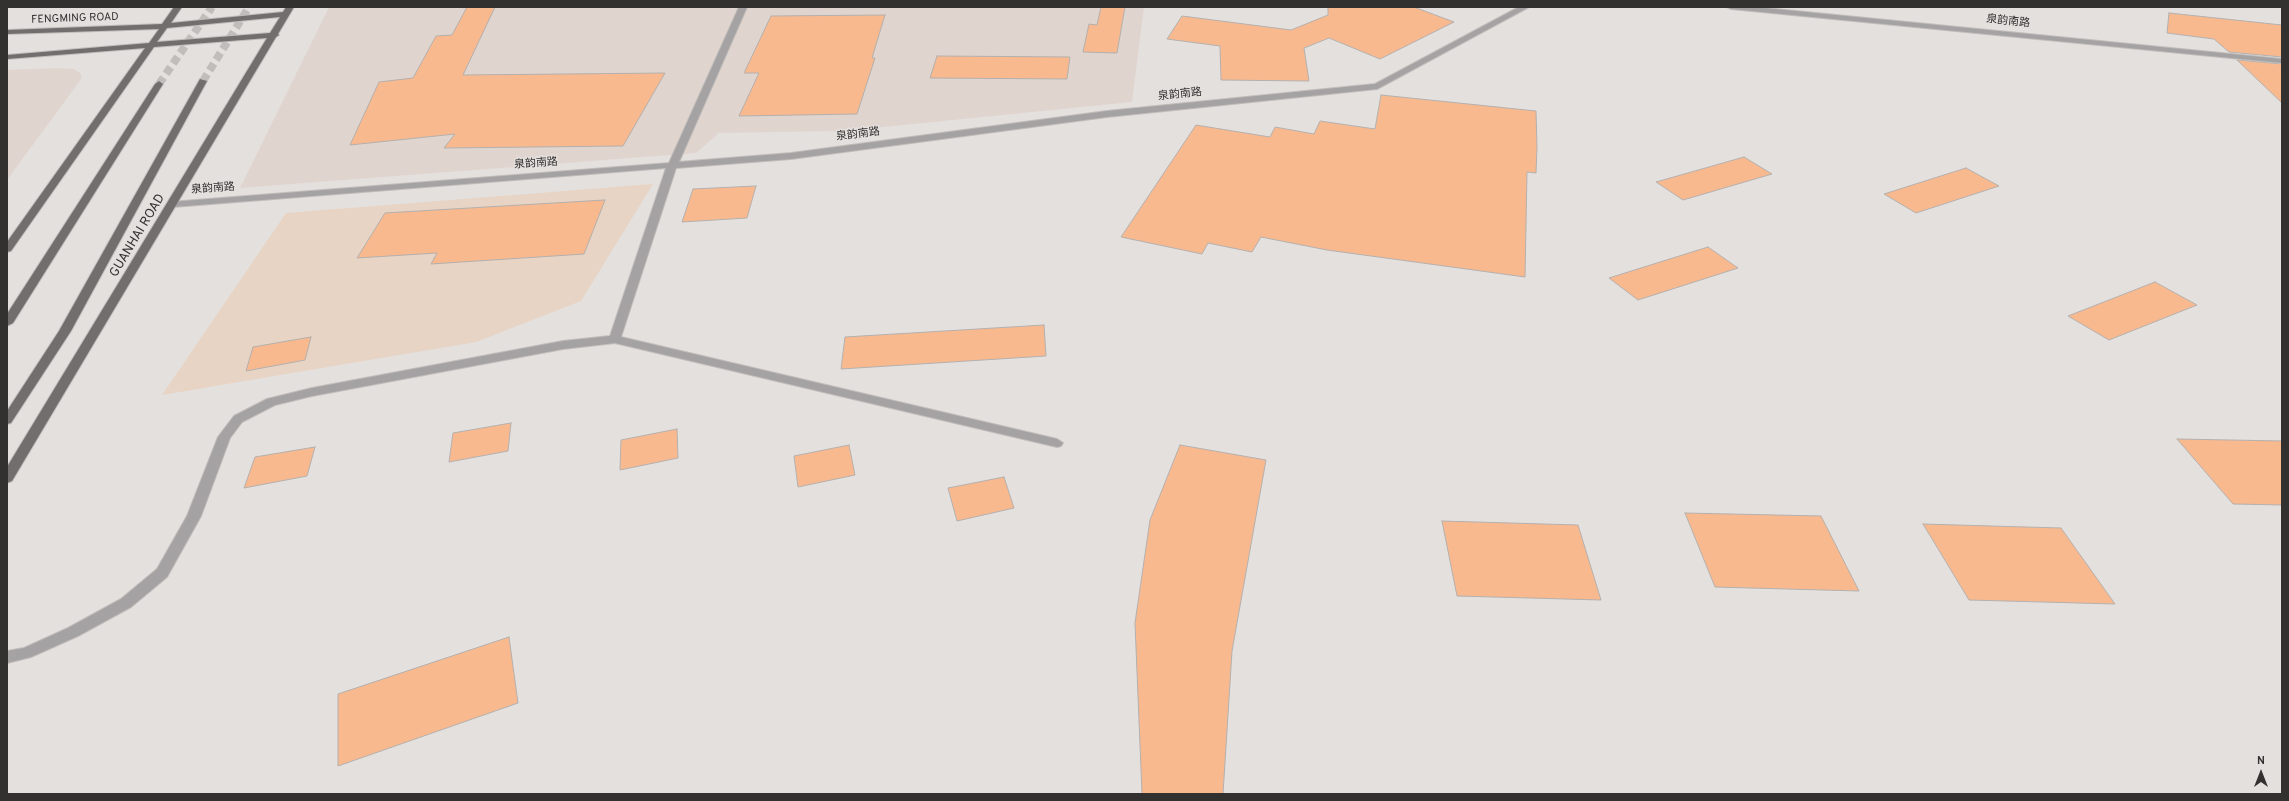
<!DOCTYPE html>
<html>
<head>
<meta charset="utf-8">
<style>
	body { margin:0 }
	#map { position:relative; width:2289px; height:801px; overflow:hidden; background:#e4e0de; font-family:Overpass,sans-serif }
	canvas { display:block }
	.frame { position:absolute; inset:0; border:8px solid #333130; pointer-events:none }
	.north { position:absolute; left:2241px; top:753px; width:40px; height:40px; -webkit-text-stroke:3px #e4e0de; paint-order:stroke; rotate:0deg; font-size:11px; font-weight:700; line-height:16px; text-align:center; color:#333130 }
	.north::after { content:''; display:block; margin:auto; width:14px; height:18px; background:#333130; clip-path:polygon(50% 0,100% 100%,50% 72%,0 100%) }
</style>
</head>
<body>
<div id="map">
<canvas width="2289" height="801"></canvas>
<div class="frame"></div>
<div class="north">N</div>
</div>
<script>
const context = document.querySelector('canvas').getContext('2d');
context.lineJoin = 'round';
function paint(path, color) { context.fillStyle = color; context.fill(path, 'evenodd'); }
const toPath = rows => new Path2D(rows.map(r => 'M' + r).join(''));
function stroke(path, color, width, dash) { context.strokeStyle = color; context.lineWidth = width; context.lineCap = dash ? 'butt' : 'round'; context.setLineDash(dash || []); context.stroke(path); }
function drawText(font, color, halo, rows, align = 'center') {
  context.font = font + ' Overpass,"Noto Sans SC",sans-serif'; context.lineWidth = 3; context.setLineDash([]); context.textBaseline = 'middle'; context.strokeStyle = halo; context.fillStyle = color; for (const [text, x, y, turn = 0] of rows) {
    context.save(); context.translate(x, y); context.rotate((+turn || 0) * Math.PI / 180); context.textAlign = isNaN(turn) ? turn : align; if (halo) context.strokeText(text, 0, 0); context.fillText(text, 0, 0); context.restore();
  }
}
paint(toPath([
	[329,7,1144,7,1132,102,844,131,719,133,696,153,240,188],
	[57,68,74,69,80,73,82,78,7,180,7,70]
]), '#e0d5ce');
paint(toPath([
	[653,184,581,301,476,342,162,395,286,213]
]), '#e7d4c4');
const building = toPath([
	[467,7,495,7,463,75,665,73,623,146,444,148,455,134,350,145,379,82,413,78,436,36,452,35,467,7],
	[1101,7,1125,7,1117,53,1083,52,1089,24,1097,25,1101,7],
	[1328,7,1414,7,1454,22,1380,59,1329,38,1304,48,1309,81,1221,80,1220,46,1167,39,1182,16,1291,30,1328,15,1328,7],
	[2169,13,2282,25,2282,57,2229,52,2214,39,2167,33,2169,13],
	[885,15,872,58,875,58,857,114,739,116,759,73,744,73,771,16,885,15],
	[937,56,1070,57,1067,79,930,78,937,56],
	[2237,60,2282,64,2282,103,2237,60],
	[1381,95,1536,111,1537,147,1536,173,1527,172,1525,277,1327,250,1261,237,1252,252,1208,243,1202,254,1121,237,1196,125,1270,137,1275,127,1314,134,1320,121,1375,129,1381,95],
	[1744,157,1772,174,1683,200,1656,182,1744,157],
	[1966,168,1999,186,1916,213,1884,194,1966,168],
	[756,186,747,218,682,222,693,189,756,186],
	[605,200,584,254,431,264,437,253,357,258,385,213,605,200],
	[1708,247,1738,268,1638,300,1609,278,1708,247],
	[2155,282,2197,305,2109,340,2068,316,2155,282],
	[1044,325,1046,356,841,369,845,337,1044,325],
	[311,337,305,360,246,371,253,347,311,337],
	[511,423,508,451,449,462,453,433,511,423],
	[677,429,678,458,620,470,621,440,677,429],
	[2177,439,2282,441,2282,505,2233,504,2177,439],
	[849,445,855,475,798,487,794,456,849,445],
	[1180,445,1266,460,1232,651,1223,794,1142,794,1135,623,1150,520,1180,445],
	[315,447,307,476,244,488,255,457,315,447],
	[1004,477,1014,508,957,521,948,488,1004,477],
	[1685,513,1821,516,1859,591,1715,587,1685,513],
	[1442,521,1578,525,1601,600,1457,596,1442,521],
	[1923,524,2061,528,2115,604,1969,600,1923,524],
	[509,637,518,703,338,766,338,694,509,637]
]);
paint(building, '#f9b98f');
stroke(building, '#b4b0ae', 1);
stroke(toPath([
	[203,81,249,7],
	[159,84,212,7]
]), '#c1bdbb', 8, [8, 4.5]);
const minor = toPath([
	[739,7,747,7,679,162,791,153,1107,111,1375,84,1519,7,1529,7,1377,89,1107,117,791,159,676,168,621,337,1057,439,1063,443,1061,446,1057,447,615,343,563,349,312,396,275,405,242,422,230,438,201,516,167,577,131,607,78,636,31,657,7,663,7,651,24,648,68,628,121,599,157,569,187,516,218,437,234,416,267,399,312,388,563,341,610,336,666,168,173,207,168,204,170,202,669,163,739,7],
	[1727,7,1755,7,2282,59,2282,63,1731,9,1727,7]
]);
const major = toPath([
	[174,7,182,7,171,23,283,12,286,7,294,7,278,34,279,35,276,37,12,481,7,483,7,467,267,38,154,47,11,251,7,252,7,242,145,48,7,59,7,55,149,43,159,29,7,34,7,30,162,24,174,7],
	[280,17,270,33,157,42,167,28,280,17],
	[200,79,207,81,71,331,11,423,7,424,7,411,59,331,200,79],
	[159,81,163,84,13,323,7,326,7,314,155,84,159,81]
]);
stroke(minor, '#c1bdbb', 2);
stroke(major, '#c1bdbb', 2);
paint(minor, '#a4a2a2');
paint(major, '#726e6d');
drawText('11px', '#333130', '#e4e0de', [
	["FENGMING ROAD",75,19,-2],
	["泉韵南路",2008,22,6],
	["泉韵南路",1180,95,-6],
	["泉韵南路",858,135,-7],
	["泉韵南路",536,164,-4],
	["泉韵南路",213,189,-4]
]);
drawText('13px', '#333130', '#e4e0de', [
	["GUANHAI ROAD",138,236,-59]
]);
</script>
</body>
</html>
